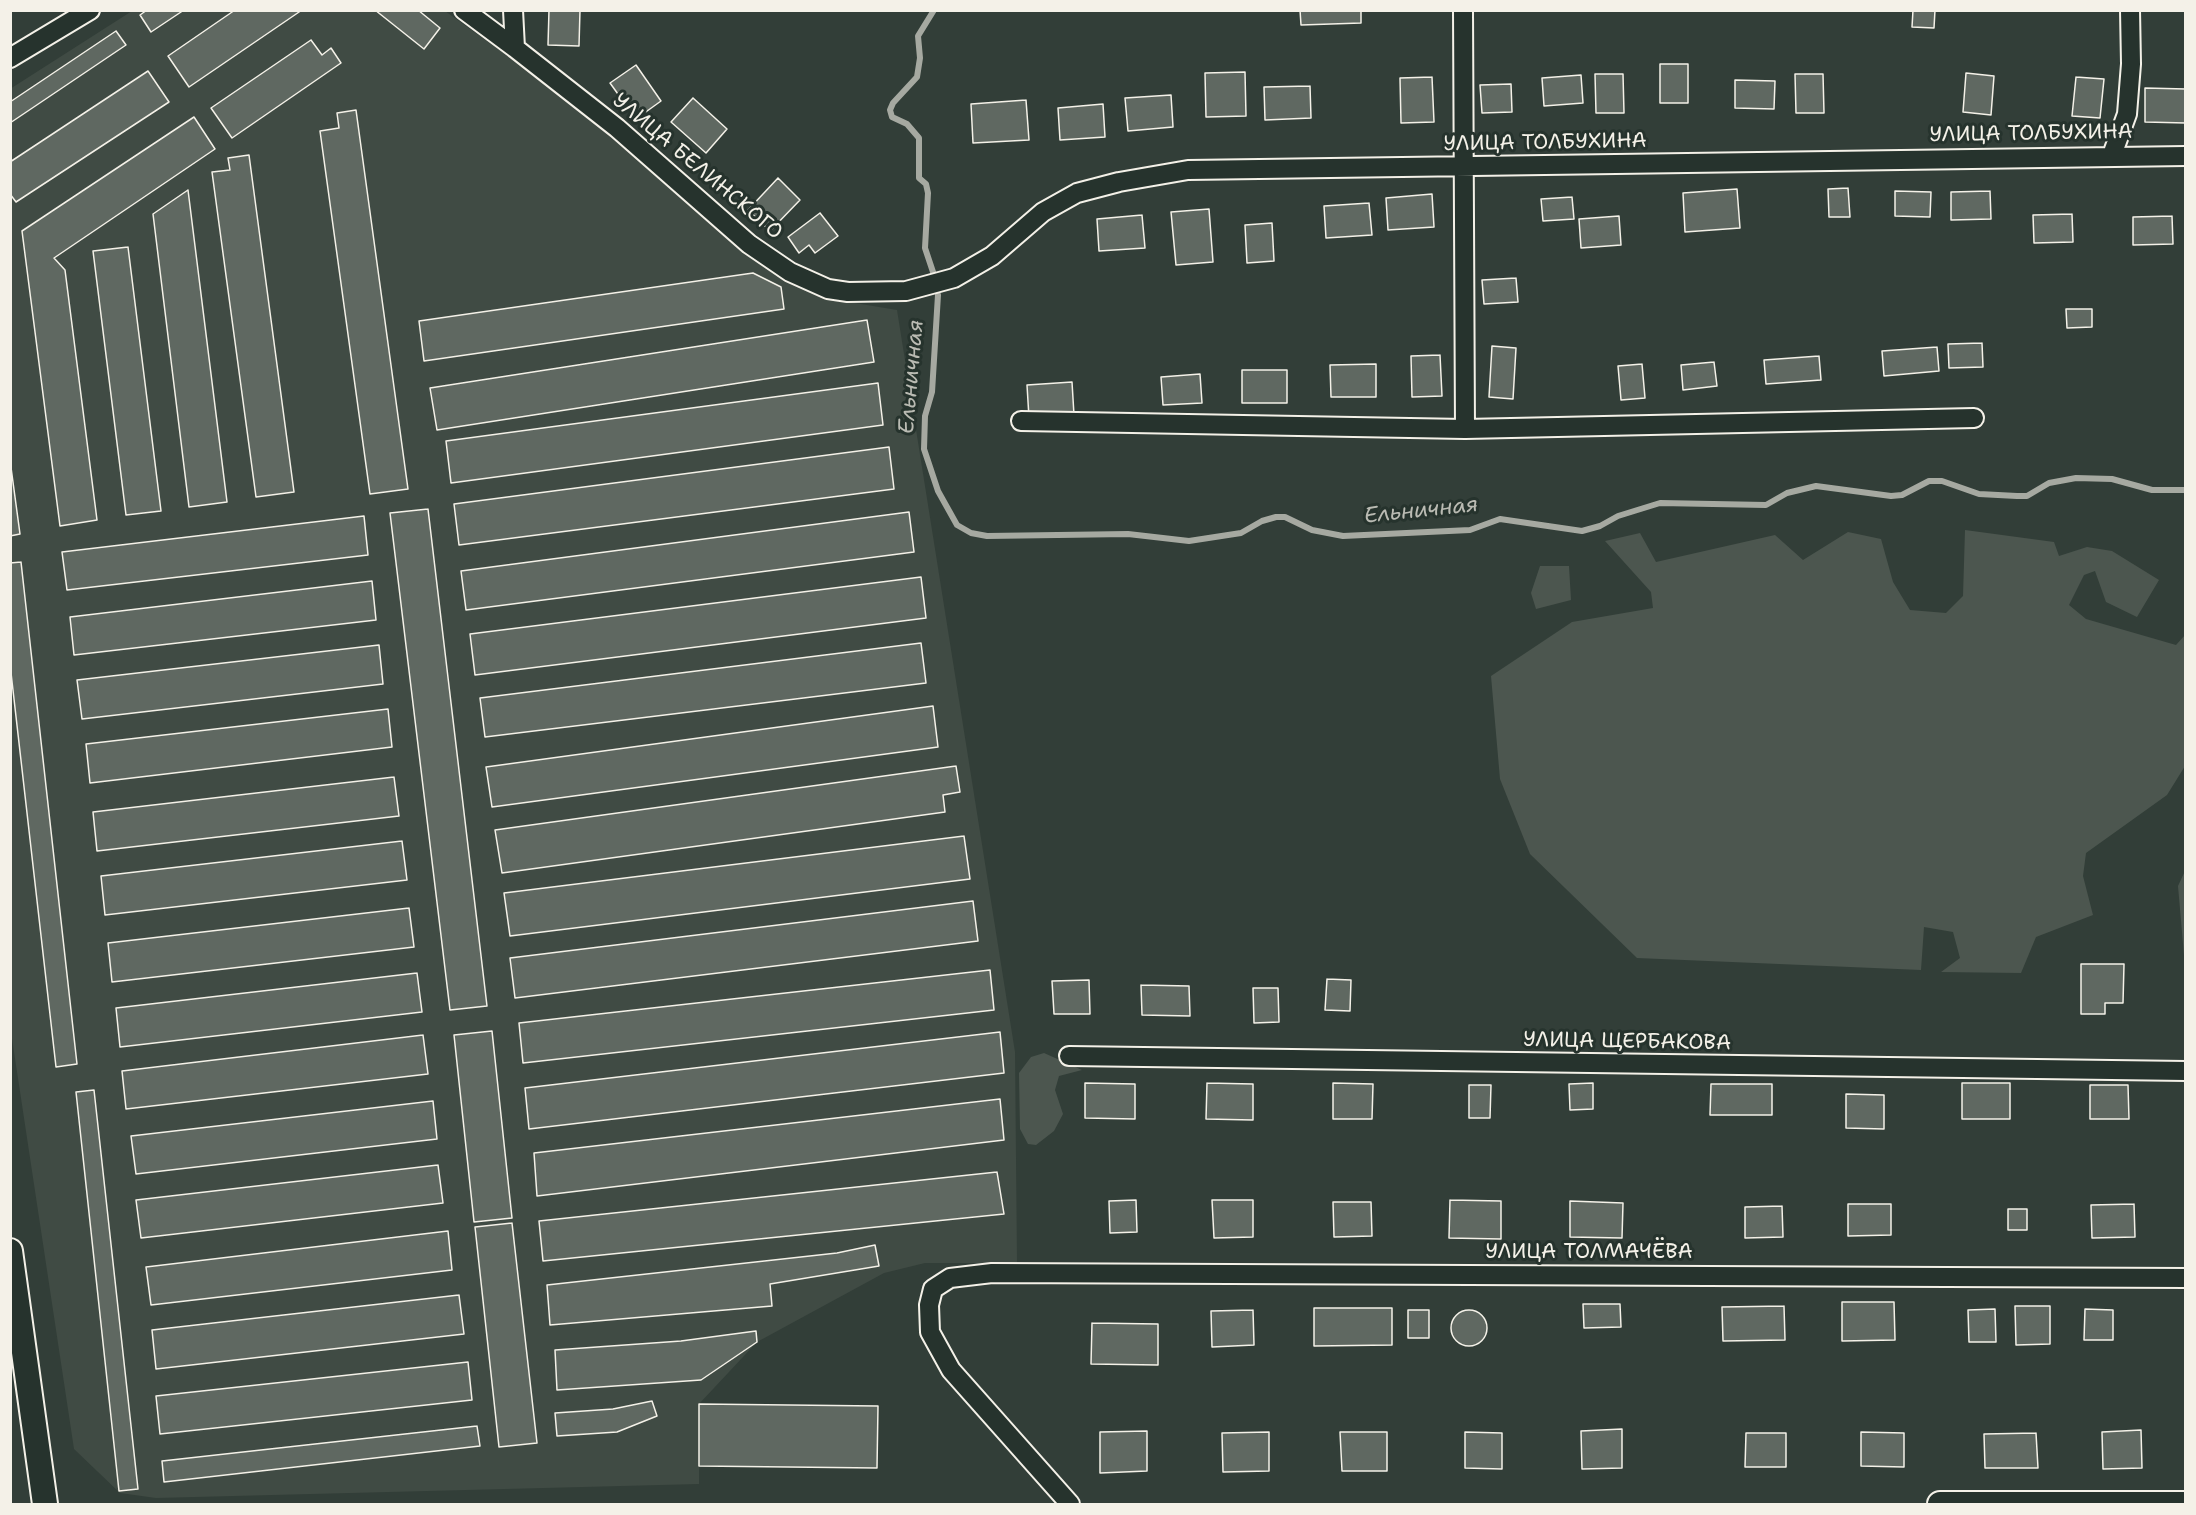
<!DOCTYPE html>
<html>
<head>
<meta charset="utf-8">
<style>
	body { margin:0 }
	#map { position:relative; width:2196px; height:1515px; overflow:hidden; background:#323e38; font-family:"Shantell Sans",sans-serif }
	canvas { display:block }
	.frame { position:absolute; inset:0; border:12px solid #f4f1e8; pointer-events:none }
</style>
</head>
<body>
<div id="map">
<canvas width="2196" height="1515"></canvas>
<div class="frame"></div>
</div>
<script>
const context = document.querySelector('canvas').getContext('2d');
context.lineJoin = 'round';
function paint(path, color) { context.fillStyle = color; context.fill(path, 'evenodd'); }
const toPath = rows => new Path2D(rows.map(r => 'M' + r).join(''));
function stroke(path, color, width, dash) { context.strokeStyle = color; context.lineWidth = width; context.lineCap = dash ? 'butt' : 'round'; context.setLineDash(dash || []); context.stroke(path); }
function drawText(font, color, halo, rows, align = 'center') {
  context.font = font + ' "Shantell Sans",sans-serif'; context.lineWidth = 6; context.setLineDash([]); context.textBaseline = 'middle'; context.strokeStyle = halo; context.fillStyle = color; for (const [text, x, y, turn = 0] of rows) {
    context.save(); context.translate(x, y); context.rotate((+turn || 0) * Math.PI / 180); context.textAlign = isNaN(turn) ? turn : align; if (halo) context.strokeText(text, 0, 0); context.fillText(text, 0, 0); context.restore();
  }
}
paint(toPath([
	[132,11,445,11,571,101,741,251,790,283,825,298,897,310,1015,1052,1017,1263,925,1263,884,1273,757,1342,699,1404,699,1484,156,1498,120,1493,74,1449,11,1032,10,89]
]), '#404b44');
paint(toPath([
	[1965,530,2054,542,2059,556,2087,547,2112,551,2159,580,2137,617,2106,602,2095,571,2084,575,2069,605,2086,619,2176,645,2185,635,2185,766,2167,795,2086,853,2083,876,2093,915,2036,937,2021,973,1941,972,1960,958,1953,932,1924,927,1921,970,1637,958,1530,854,1500,779,1491,676,1572,622,1653,608,1651,592,1605,541,1640,533,1656,562,1775,535,1803,560,1848,532,1881,539,1893,582,1910,610,1946,613,1963,596],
	[1540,566,1569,566,1571,600,1536,609,1531,593],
	[2185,871,2185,967,2178,886],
	[1044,1053,1082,1070,1059,1076,1055,1090,1063,1114,1054,1131,1036,1145,1028,1144,1020,1129,1019,1073,1031,1057]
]), '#4c564f');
stroke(toPath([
	[934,275,925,248,928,193,926,184,919,178,919,138,907,124,892,117,890,110,893,103,917,77,920,58,918,36,934,10],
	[938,295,932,392,925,416,924,449,938,491,957,525,971,533,987,536,1128,534,1189,541,1241,533,1262,521,1276,517,1285,517,1312,530,1343,536,1470,530,1500,519,1582,531,1600,526,1618,516,1660,503,1766,505,1787,493,1816,486,1891,496,1902,495,1929,481,1942,481,1979,494,2017,496,2027,496,2049,483,2076,478,2112,479,2152,490,2186,490]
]), '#a6a9a1', 6);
const building = toPath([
	[147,10,184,10,151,32,140,15,147,10],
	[235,10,302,10,189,87,168,56,235,10],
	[375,10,418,10,440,28,424,49,375,10],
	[549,10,580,10,579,46,548,45,549,10],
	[1300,10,1361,10,1361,23,1301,25,1300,10],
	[1913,10,1935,10,1934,28,1912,27,1913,10],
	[116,31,126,45,10,123,10,102,116,31],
	[311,40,322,55,331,48,341,63,232,138,211,108,311,40],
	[1660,64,1688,64,1688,103,1660,103,1660,64],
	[636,65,661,101,636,119,610,83,636,65],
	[148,71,169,102,16,202,10,194,10,162,148,71],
	[1245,72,1246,116,1206,117,1205,73,1245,72],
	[1966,73,1994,76,1991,115,1963,112,1966,73],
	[1595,74,1623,74,1624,113,1596,113,1595,74],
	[1795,74,1823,74,1824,113,1796,113,1795,74],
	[1581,75,1583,103,1544,106,1542,78,1581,75],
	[1432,77,1434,122,1401,123,1400,78,1432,77],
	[2076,77,2104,79,2100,118,2072,116,2076,77],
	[1735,80,1775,81,1774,109,1735,108,1735,80],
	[1511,84,1512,112,1482,113,1480,85,1511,84],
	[1310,86,1311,118,1265,120,1264,87,1310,86],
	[2145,88,2186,89,2186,123,2145,122,2145,88],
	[1171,95,1173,127,1128,131,1125,98,1171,95],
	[693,98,727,129,706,153,671,122,693,98],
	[1026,100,1029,140,973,143,971,104,1026,100],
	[1103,104,1105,137,1060,140,1058,108,1103,104],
	[356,110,408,489,370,494,320,131,339,128,337,113,356,110],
	[194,117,215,149,54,258,65,270,97,520,60,526,22,231,194,117],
	[249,155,294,492,256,497,212,172,230,170,228,158,249,155],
	[778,178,800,200,770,231,748,210,778,178],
	[1848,188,1850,217,1829,217,1828,189,1848,188],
	[1737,189,1740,228,1685,232,1683,193,1737,189],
	[188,190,227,502,189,507,153,214,188,190],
	[1895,191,1931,192,1930,217,1895,216,1895,191],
	[1990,191,1991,219,1951,220,1951,192,1990,191],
	[1432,194,1434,227,1388,230,1386,198,1432,194],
	[1572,197,1574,219,1543,221,1541,199,1572,197],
	[1369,203,1372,235,1326,238,1324,206,1369,203],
	[1209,209,1213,262,1176,265,1171,212,1209,209],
	[820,213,838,236,815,253,809,245,799,253,788,237,820,213],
	[2072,214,2073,242,2034,243,2033,215,2072,214],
	[1142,215,1145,248,1099,251,1097,219,1142,215],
	[1619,216,1621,245,1581,248,1579,219,1619,216],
	[2172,216,2173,244,2133,245,2133,217,2172,216],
	[1272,223,1274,261,1247,263,1245,225,1272,223],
	[128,247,161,511,126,515,93,251,128,247],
	[753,273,781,287,784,309,424,361,419,321,753,273],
	[1516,278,1518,302,1484,304,1482,280,1516,278],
	[2066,309,2092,309,2092,327,2067,328,2066,309],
	[867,320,874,362,437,430,430,388,867,320],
	[1982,343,1983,367,1949,368,1948,344,1982,343],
	[1492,346,1516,348,1513,399,1489,397,1492,346],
	[1937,347,1939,371,1884,376,1882,351,1937,347],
	[1440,355,1442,396,1412,397,1411,356,1440,355],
	[1819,356,1821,380,1766,384,1764,360,1819,356],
	[1714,362,1717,386,1683,390,1681,365,1714,362],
	[1376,364,1376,397,1331,397,1330,365,1376,364],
	[1642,364,1645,398,1621,400,1618,366,1642,364],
	[1242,370,1287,370,1287,403,1242,403,1242,370],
	[1200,374,1202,403,1163,405,1161,377,1200,374],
	[1072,382,1074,415,1029,418,1027,385,1072,382],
	[878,383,883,425,451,483,446,441,878,383],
	[889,447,894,489,459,545,454,504,889,447],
	[10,460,20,534,10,536,10,460],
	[428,509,487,1006,450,1010,390,513,428,509],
	[909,512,914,552,466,610,461,571,909,512],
	[364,516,368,555,67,590,62,552,364,516],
	[21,562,77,1064,56,1067,10,664,10,563,21,562],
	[921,577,926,618,475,675,470,634,921,577],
	[372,581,376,620,74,655,70,617,372,581],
	[921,643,926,683,485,737,480,698,921,643],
	[379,645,383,684,82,719,77,680,379,645],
	[933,706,938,747,492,807,486,767,933,706],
	[388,709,392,747,90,783,86,744,388,709],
	[956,766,960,792,943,795,945,812,502,873,495,830,956,766],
	[394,777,399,816,97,851,93,812,394,777],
	[964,836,970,879,510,936,504,893,964,836],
	[402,841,407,880,105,915,101,876,402,841],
	[973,901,978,941,515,998,510,958,973,901],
	[409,908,414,947,112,982,108,943,409,908],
	[2081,964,2124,964,2123,1003,2105,1003,2105,1014,2081,1014,2081,964],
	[990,970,994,1010,523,1063,519,1023,990,970],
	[417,973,422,1012,120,1047,116,1008,417,973],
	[1327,979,1351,980,1350,1011,1325,1010,1327,979],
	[1089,980,1090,1014,1054,1014,1052,981,1089,980],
	[1141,985,1189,986,1190,1016,1142,1015,1141,985],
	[1253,988,1278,988,1279,1022,1254,1023,1253,988],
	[492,1031,512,1218,474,1222,454,1035,492,1031],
	[1000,1032,1004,1073,529,1129,525,1088,1000,1032],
	[423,1035,428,1074,126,1109,122,1071,423,1035],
	[1085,1083,1135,1084,1135,1119,1085,1118,1085,1083],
	[1207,1083,1253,1084,1253,1120,1206,1119,1207,1083],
	[1333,1083,1373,1084,1372,1119,1333,1119,1333,1083],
	[1593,1083,1593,1109,1570,1110,1569,1084,1593,1083],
	[1962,1083,2010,1083,2010,1119,1962,1119,1962,1083],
	[1711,1084,1772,1084,1772,1115,1710,1115,1711,1084],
	[1469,1085,1491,1085,1490,1118,1469,1118,1469,1085],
	[2090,1085,2128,1085,2129,1119,2090,1119,2090,1085],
	[94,1090,138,1489,119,1491,76,1092,94,1090],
	[1846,1094,1884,1095,1884,1129,1846,1128,1846,1094],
	[1000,1099,1004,1140,537,1196,534,1153,1000,1099],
	[433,1101,437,1139,136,1174,131,1136,433,1101],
	[438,1165,443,1203,141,1238,136,1200,438,1165],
	[997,1172,1004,1214,543,1261,539,1221,997,1172],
	[1136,1200,1137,1232,1110,1233,1109,1201,1136,1200],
	[1212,1200,1253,1200,1253,1237,1214,1238,1212,1200],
	[1450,1200,1501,1201,1501,1239,1449,1238,1450,1200],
	[1570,1201,1623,1203,1622,1238,1570,1237,1570,1201],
	[1333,1202,1371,1202,1372,1236,1334,1237,1333,1202],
	[1848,1204,1891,1204,1891,1235,1848,1236,1848,1204],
	[2134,1204,2135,1237,2092,1238,2091,1205,2134,1204],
	[1782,1206,1783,1237,1745,1238,1745,1207,1782,1206],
	[2008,1209,2027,1209,2027,1230,2008,1230,2008,1209],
	[512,1223,537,1443,499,1447,475,1227,512,1223],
	[448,1231,452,1270,151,1305,146,1267,448,1231],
	[875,1245,879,1266,770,1284,772,1306,550,1325,547,1285,837,1253,875,1245],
	[459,1295,464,1334,156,1369,152,1330,459,1295],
	[1842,1302,1894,1302,1895,1340,1842,1341,1842,1302],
	[1583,1304,1620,1304,1621,1327,1584,1328,1583,1304],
	[1784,1306,1785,1340,1723,1341,1722,1307,1784,1306],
	[2015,1306,2050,1306,2050,1344,2016,1345,2015,1306],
	[1314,1308,1392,1308,1392,1345,1314,1346,1314,1308],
	[1995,1309,1996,1342,1969,1342,1968,1310,1995,1309],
	[2085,1309,2113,1310,2113,1340,2084,1340,2085,1309],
	'1451 1328a18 18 0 1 1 36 0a18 18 0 1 1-36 0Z',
	[1253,1310,1254,1345,1212,1347,1211,1311,1253,1310],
	[1408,1310,1429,1310,1429,1338,1408,1338,1408,1310],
	[1092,1323,1158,1324,1158,1365,1091,1364,1092,1323],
	[756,1331,757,1342,701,1380,557,1390,555,1350,681,1341,756,1331],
	[468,1362,472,1400,160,1434,156,1396,468,1362],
	[652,1401,657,1416,617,1432,557,1436,555,1413,613,1409,652,1401],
	[699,1404,878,1406,877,1468,699,1466,699,1404],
	[477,1426,480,1446,164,1482,162,1461,477,1426],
	[1622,1429,1622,1468,1582,1469,1581,1431,1622,1429],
	[2141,1430,2142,1468,2103,1469,2102,1432,2141,1430],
	[1147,1431,1147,1471,1100,1473,1100,1432,1147,1431],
	[1269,1432,1269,1471,1223,1472,1222,1433,1269,1432],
	[1340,1432,1387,1432,1387,1471,1342,1471,1340,1432],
	[1465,1432,1502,1433,1502,1469,1465,1468,1465,1432],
	[1861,1432,1904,1433,1904,1467,1861,1466,1861,1432],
	[1746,1433,1786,1433,1786,1467,1745,1467,1746,1433],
	[2036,1433,2038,1468,1985,1468,1984,1434,2036,1433]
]);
paint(building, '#5f6861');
stroke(building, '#f4f1e8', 1.5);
const street = toPath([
	[464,10,515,48],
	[513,10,515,48,617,128,749,244,790,272,828,289,848,292,906,291,954,278,992,256,1043,212,1077,193,1119,182,1188,170,2186,156],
	[1463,10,1465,429],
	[10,58,90,10],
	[2112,155,2127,114,2131,64,2130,10],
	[1021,421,1465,429,1974,418],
	[1069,1056,2186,1071],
	[1070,1504,951,1370,930,1332,929,1305,933,1289,950,1278,992,1273,2186,1278]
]);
const secondary = toPath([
	[10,1251,45,1504],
	[1940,1504,2186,1504]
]);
stroke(street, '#f4f1e8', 22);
stroke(secondary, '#f4f1e8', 28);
stroke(street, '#26332d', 18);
stroke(secondary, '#26332d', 24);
drawText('21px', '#f4f1e8', '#26332d', [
	["УЛИЦА ТОЛБУХИНА",2031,134,-1],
	["УЛИЦА ТОЛБУХИНА",1545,143,-1],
	["УЛИЦА БЕЛИНСКОГО",697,167,40],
	["УЛИЦА ЩЕРБАКОВА",1627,1042,1],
	["УЛИЦА ТОЛМАЧЁВА",1589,1253]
]);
drawText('italic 22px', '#babbb3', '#26332d', [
	["Ельничная",912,377,-85],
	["Ельничная",1421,511,-6]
]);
</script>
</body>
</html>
